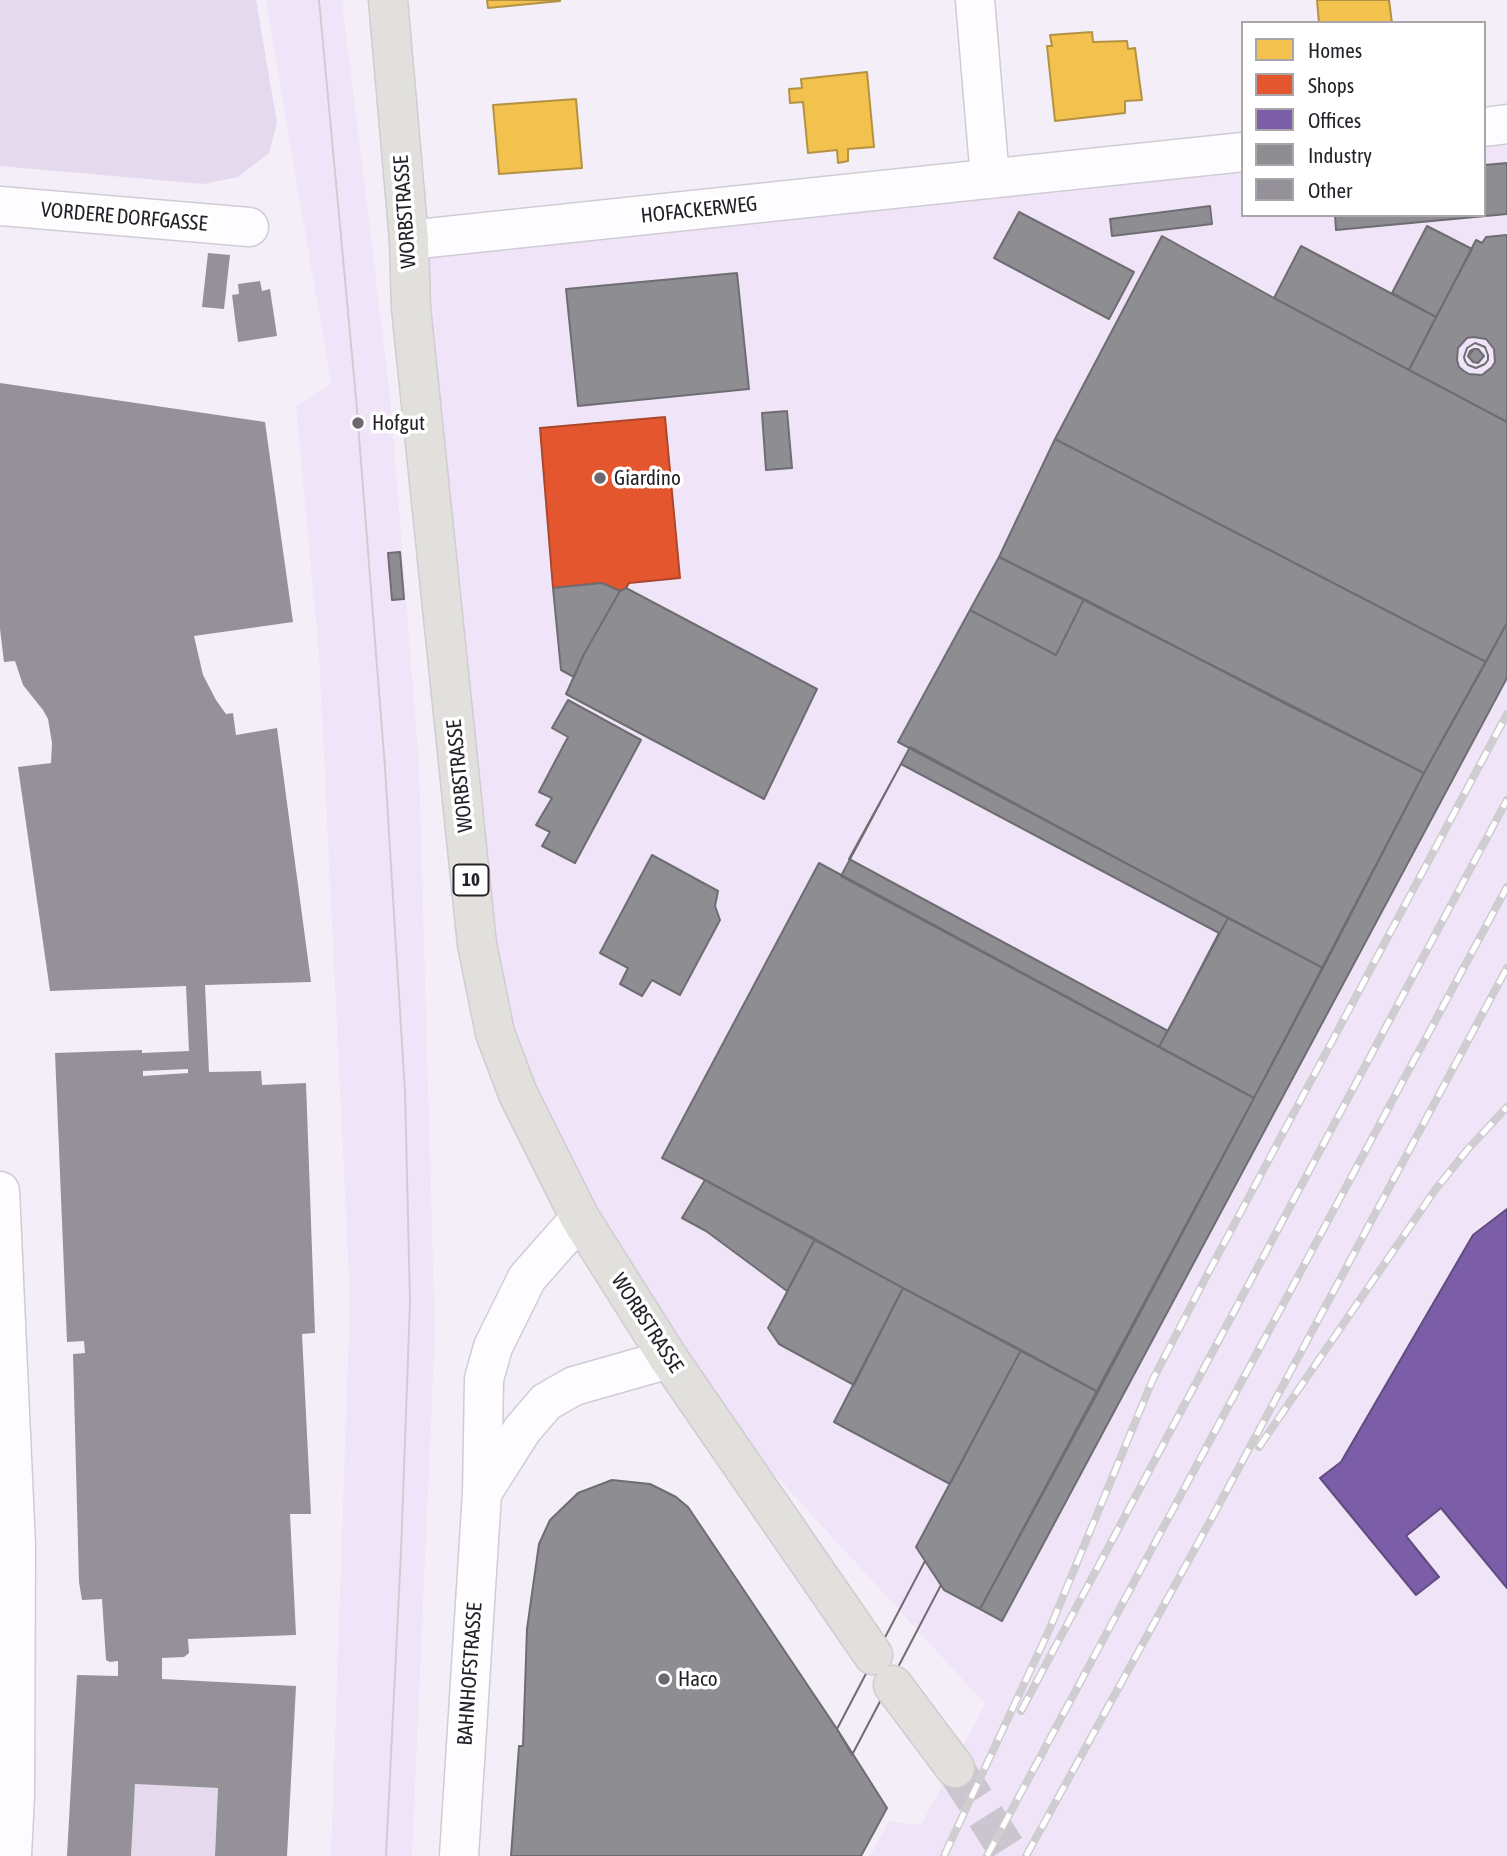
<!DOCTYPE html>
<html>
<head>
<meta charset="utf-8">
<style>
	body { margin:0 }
	#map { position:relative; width:1507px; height:1856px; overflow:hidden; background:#f4eef9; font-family:"Asap Condensed",sans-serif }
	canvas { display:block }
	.legend { position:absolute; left:1241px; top:21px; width:245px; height:196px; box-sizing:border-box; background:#fff; border:2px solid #a8a6a9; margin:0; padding:9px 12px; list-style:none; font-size:21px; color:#252128 }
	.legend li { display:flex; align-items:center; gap:14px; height:35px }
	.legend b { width:35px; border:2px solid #a8a6a9 }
</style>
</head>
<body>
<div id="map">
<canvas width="1507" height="1856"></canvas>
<ul class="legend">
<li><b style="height:19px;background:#f2c14e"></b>Homes</li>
<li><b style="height:19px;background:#e4572e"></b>Shops</li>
<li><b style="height:19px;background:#7b5ea7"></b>Offices</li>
<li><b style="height:19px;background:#8d8d92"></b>Industry</li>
<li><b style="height:19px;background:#959199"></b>Other</li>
</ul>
</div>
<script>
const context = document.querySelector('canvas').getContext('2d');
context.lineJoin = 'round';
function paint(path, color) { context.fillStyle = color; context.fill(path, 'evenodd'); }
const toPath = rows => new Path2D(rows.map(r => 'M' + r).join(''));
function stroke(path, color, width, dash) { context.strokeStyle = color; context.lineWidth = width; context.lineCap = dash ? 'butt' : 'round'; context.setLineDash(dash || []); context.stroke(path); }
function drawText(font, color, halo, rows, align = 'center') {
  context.font = font + ' "Asap Condensed",sans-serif'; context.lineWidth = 7; context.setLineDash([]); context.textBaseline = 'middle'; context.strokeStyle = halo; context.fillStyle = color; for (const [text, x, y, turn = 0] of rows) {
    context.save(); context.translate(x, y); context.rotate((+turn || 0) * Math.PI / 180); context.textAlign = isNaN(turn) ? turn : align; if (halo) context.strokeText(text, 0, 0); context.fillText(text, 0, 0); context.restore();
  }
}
paint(toPath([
	[266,0,342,0,390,395,419,764,435,1333,412,1856,331,1856,350,1299,319,654,296,406,331,384],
	[1507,124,1507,1856,870,1856,889,1821,921,1825,985,1704,669,1359,495,1033,409,240,1243,152,1243,215,1484,215,1484,127]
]), '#f0e5f8');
paint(toPath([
	[0,0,256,0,277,123,269,153,238,177,204,184,0,166],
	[135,1784,218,1788,215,1856,131,1856]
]), '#e5d9ee');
const homes = toPath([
	[487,0,560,0,560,1,488,8,487,0],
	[1317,0,1389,0,1392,23,1319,23,1317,0],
	[1092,32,1093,42,1127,41,1128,49,1135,48,1142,100,1125,101,1125,113,1055,121,1047,46,1052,46,1050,35,1092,32],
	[867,72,874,147,848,149,848,161,838,163,837,150,808,153,803,102,790,103,789,89,802,88,801,79,867,72],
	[576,99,582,168,499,174,493,105,576,99]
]);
paint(homes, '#f2c14e');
stroke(homes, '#b49143', 2);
const shops = toPath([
	[665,417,680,578,629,583,626,588,620,591,602,583,553,588,540,428,665,417]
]);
paint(shops, '#e4572e');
stroke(shops, '#ab472c', 2);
const offices = toPath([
	[1507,1209,1507,1588,1441,1508,1406,1536,1439,1577,1416,1595,1320,1478,1341,1462,1473,1235,1507,1209]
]);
paint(offices, '#7b5ea7');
stroke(offices, '#614c81', 2);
const industry = toPath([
	[1507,163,1507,214,1336,230,1335,215,1484,215,1484,165,1507,163],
	[1210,206,1212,224,1112,236,1110,219,1210,206],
	[1019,212,1134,272,1109,319,994,258,1019,212],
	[1427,226,1472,249,1436,317,1392,293,1427,226],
	[1507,235,1507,422,1409,370,1476,240,1482,243,1486,237,1507,235],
	[1162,236,1274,298,1507,422,1507,623,1486,662,1055,439,1162,236],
	[1301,246,1436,317,1409,370,1274,298,1301,246],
	[737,273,749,389,578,406,566,289,737,273],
	[1473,337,1486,339,1494,349,1495,362,1492,367,1482,375,1469,374,1464,371,1459,367,1457,360,1458,348,1467,338,1473,337],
	[1474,349,1478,349,1484,356,1478,363,1473,362,1468,356,1470,351,1474,349],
	[1475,343,1485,347,1488,355,1488,360,1485,364,1476,368,1468,365,1465,361,1464,357,1467,348,1475,343],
	[1474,349,1478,349,1484,356,1478,363,1473,362,1468,356,1474,349],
	[1475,343,1485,347,1488,355,1488,360,1485,364,1476,368,1468,365,1465,361,1464,357,1467,348,1475,343],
	[1474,349,1478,349,1484,356,1478,363,1473,362,1468,356,1470,351,1474,349],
	[787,411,792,468,766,470,762,413,787,411],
	[1055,439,1486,662,1424,773,999,557,1055,439],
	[400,552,404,599,392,600,388,553,400,552],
	[999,557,1084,599,1056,655,970,610,999,557],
	[602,583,620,591,584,654,574,677,561,670,553,588,602,583],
	[626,588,817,689,764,799,566,694,584,654,620,591,626,588],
	[1084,599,1288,705,1424,773,1323,968,898,742,970,610,1056,655,1084,599],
	[1507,623,1507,678,1002,1621,980,1609,1254,1098,1424,773,1507,623],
	[568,700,641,740,575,863,542,846,550,832,536,825,552,798,539,792,568,737,552,728,568,700],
	[910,747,1228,918,1159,1047,841,876,910,747],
	[901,764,1219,933,1168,1031,849,859,901,764],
	[652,855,718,891,715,906,720,920,680,995,652,980,642,996,620,984,628,968,600,953,652,855],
	[819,863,1254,1098,1098,1392,903,1288,705,1180,662,1158,819,863],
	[1228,918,1323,968,1254,1098,1159,1047,1228,918],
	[705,1180,815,1239,787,1291,706,1231,682,1218,705,1180],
	[815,1239,903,1288,854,1385,779,1344,768,1328,815,1239],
	[903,1288,1021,1350,950,1484,834,1422,903,1288],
	[1021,1350,1098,1392,980,1609,944,1590,916,1547,1021,1350],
	[612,1480,650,1484,676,1497,688,1507,837,1729,887,1808,861,1856,511,1856,519,1746,523,1746,527,1629,539,1544,550,1520,578,1493,612,1480],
	[925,1561,941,1585,852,1755,837,1729,925,1561],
	[925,1561,941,1585,852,1755,837,1729,925,1561]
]);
paint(industry, '#8d8d92');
stroke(industry, '#6e6d72', 2);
paint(toPath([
	[208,253,230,255,224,309,202,307],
	[260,281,262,291,270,289,277,336,238,342,232,295,239,294,238,284],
	[0,383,265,422,293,622,194,636,203,675,216,700,226,714,233,713,236,735,277,728,311,982,205,985,209,1072,261,1071,262,1085,306,1083,315,1333,302,1334,311,1514,290,1514,296,1635,188,1639,189,1653,184,1657,162,1658,162,1679,296,1686,287,1856,215,1856,218,1788,135,1784,131,1856,67,1856,77,1675,118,1676,118,1661,110,1662,106,1660,102,1599,82,1600,79,1582,73,1354,85,1353,84,1341,67,1342,55,1053,142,1050,142,1053,189,1051,186,986,50,991,18,767,51,763,52,743,48,719,43,710,23,685,15,661,4,662,0,629],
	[188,1069,188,1073,143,1076,143,1071]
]), '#959199');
stroke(toPath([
	[955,1768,1011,1856]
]), '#cbc5cf', 38, [38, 19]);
const minor = toPath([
	[975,0,990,179],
	[1484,127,1507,124],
	[0,206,249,227],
	[409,240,1243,152],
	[0,1191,16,1545,15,1795,12,1856],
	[482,1493,522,1430,546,1402,574,1386,669,1359],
	[459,1856,482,1493,484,1379,493,1347,527,1278,580,1218]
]);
const major = toPath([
	[388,0,409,240,411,308,477,944,495,1033,518,1094,580,1218,669,1359,873,1655],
	[893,1685,955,1768]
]);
stroke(minor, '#d0ccd4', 41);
stroke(major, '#cfccd2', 41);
stroke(minor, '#fdfcfe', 38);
stroke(major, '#e1e0dd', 38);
stroke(toPath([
	[319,0,356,398,385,768,405,1092,410,1301,401,1552,386,1856]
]), '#cfcdcf', 2);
const rail = toPath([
	[1259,1447,1435,1190,1468,1149,1507,1107],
	[1021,1711,1507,800],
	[944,1856,1050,1628,1153,1379,1206,1277,1507,714],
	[987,1856,1507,887],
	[1026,1856,1214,1514,1507,968]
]);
stroke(rail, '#cfcdcf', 8);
stroke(rail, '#fff', 5, [16]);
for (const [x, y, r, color] of [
	[358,423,7,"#6d6971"],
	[600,478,7,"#6d6971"],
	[664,1679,7,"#6d6971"]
]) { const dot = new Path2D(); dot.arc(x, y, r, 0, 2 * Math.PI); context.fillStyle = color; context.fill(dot); stroke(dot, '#fff', 2.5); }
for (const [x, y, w] of [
	[471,880,35]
]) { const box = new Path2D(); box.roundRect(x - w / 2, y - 15.5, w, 31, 5); context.fillStyle = '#fff'; context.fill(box); stroke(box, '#252128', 2); }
drawText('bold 19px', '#252128', null, [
	["10",471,880]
]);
drawText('21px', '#252128', '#fff', [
	["HOFACKERWEG",699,210,-6],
	["WORBSTRASSE",405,212,-94],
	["VORDERE DORFGASSE",124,217,5],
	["WORBSTRASSE",460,776,-96],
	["WORBSTRASSE",647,1323,57],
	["BAHNHOFSTRASSE",470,1674,-86]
]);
drawText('21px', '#252128', '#fff', [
	["Hofgut",372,423],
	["Giardino",614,478],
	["Haco",678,1679]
], 'left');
</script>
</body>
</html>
